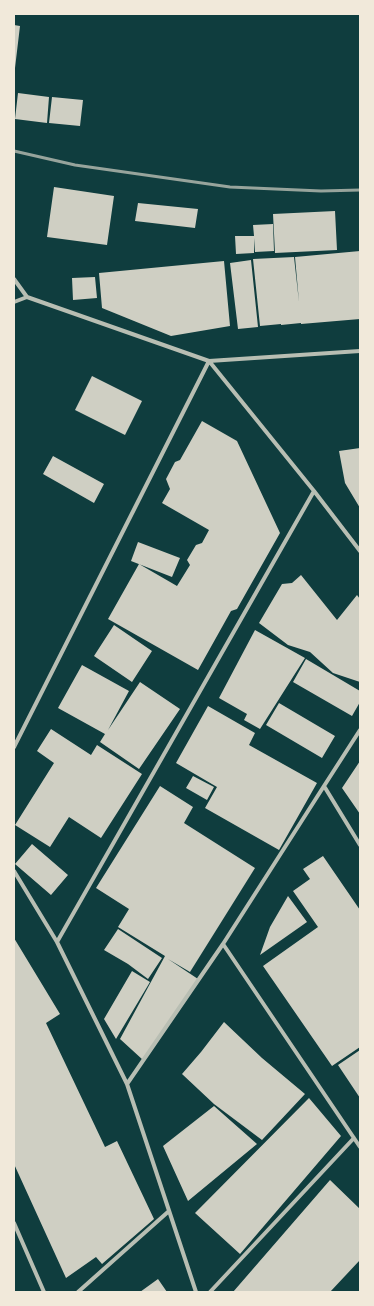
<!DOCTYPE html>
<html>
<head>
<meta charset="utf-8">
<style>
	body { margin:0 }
	#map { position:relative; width:374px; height:1306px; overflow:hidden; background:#0f3d3e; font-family:"IBM Plex Serif",serif }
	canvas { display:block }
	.frame { position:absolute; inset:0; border:15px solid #f1e9da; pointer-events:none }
</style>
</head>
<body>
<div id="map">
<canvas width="374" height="1306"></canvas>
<div class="frame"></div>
</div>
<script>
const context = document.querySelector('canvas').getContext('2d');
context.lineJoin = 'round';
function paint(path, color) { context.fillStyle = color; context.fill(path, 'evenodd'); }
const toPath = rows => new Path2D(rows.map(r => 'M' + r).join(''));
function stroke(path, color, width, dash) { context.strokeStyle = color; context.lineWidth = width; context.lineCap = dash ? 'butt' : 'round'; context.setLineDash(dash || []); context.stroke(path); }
paint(toPath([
	[14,25,20,26,15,68,14,68],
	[18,93,49,97,47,123,15,119],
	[52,97,83,100,80,126,49,123],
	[54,187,114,196,107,245,47,237],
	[138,203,198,209,195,228,135,221],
	[335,211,337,250,275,253,273,214],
	[273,224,274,251,255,252,254,238,254,253,236,254,235,236,254,236,253,225],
	[360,251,360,319,301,324,301,323,281,325,281,324,260,326,253,259,294,257,299,302,295,257],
	[251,260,258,327,238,329,230,263],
	[224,261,230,326,171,336,102,308,99,273],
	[95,277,97,298,73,300,72,278],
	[92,376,142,401,125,435,75,410],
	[202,421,237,441,280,533,237,609,231,611,198,670,108,619,139,564,177,586,190,565,187,560,196,545,202,543,209,530,162,503,170,489,166,479,175,462,180,460],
	[360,448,360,508,345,483,339,451],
	[53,456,104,484,94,503,43,474],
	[138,542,180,558,172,577,131,561],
	[301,575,337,620,357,595,360,599,360,682,333,673,310,652,288,645,259,623,282,584,292,583],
	[114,625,152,651,132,682,94,656],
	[255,630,305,658,260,729,244,720,247,714,219,698],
	[306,659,360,691,360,702,352,716,293,682],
	[82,665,129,691,108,730,140,682,180,709,139,769,100,742,105,734,58,708],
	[279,703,335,736,322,758,266,725],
	[208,706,255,733,249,745,317,783,279,850,205,808,217,787,176,763],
	[51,729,91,755,97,745,142,774,101,838,69,817,50,847,15,825,54,763,37,751],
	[360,761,360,814,342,788],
	[193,776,214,787,207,800,186,788],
	[160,786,193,807,184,823,255,868,190,972,168,959,198,979,143,1060,120,1039,165,956,118,927,129,909,96,888],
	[32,844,68,875,51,895,15,864],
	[323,856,360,910,360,1047,332,1066,263,966,318,927,293,891,310,879,303,869],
	[288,896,307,922,260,955,270,927],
	[118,929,162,958,148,979,128,964,104,950],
	[14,938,60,1014,46,1023,105,1147,117,1141,154,1219,102,1264,96,1257,66,1278,14,1164],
	[132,971,150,982,116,1039,104,1019],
	[224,1022,262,1058,305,1094,262,1140,214,1104,182,1074,201,1052],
	[360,1050,360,1098,338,1065],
	[309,1098,341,1136,240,1254,195,1213],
	[214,1106,257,1144,188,1201,163,1146],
	[330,1180,360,1209,360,1260,330,1292,233,1292],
	[158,1279,167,1292,140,1292]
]), '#cfcfc3');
stroke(toPath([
	[14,279,27,297],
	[14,302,27,297,209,361,314,491,360,551],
	[360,730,324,786,360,845],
	[14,747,209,361,360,351],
	[14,871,57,942,127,1084,196,1292],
	[57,942,314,491],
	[223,944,360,1147],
	[127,1084,223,944,324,786],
	[14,1223,44,1292],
	[78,1292,169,1211],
	[210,1292,354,1138]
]), '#b8beb3', 4);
stroke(toPath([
	[14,151,75,165,230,187,321,191,360,190]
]), '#97a49c', 3);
</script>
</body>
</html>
